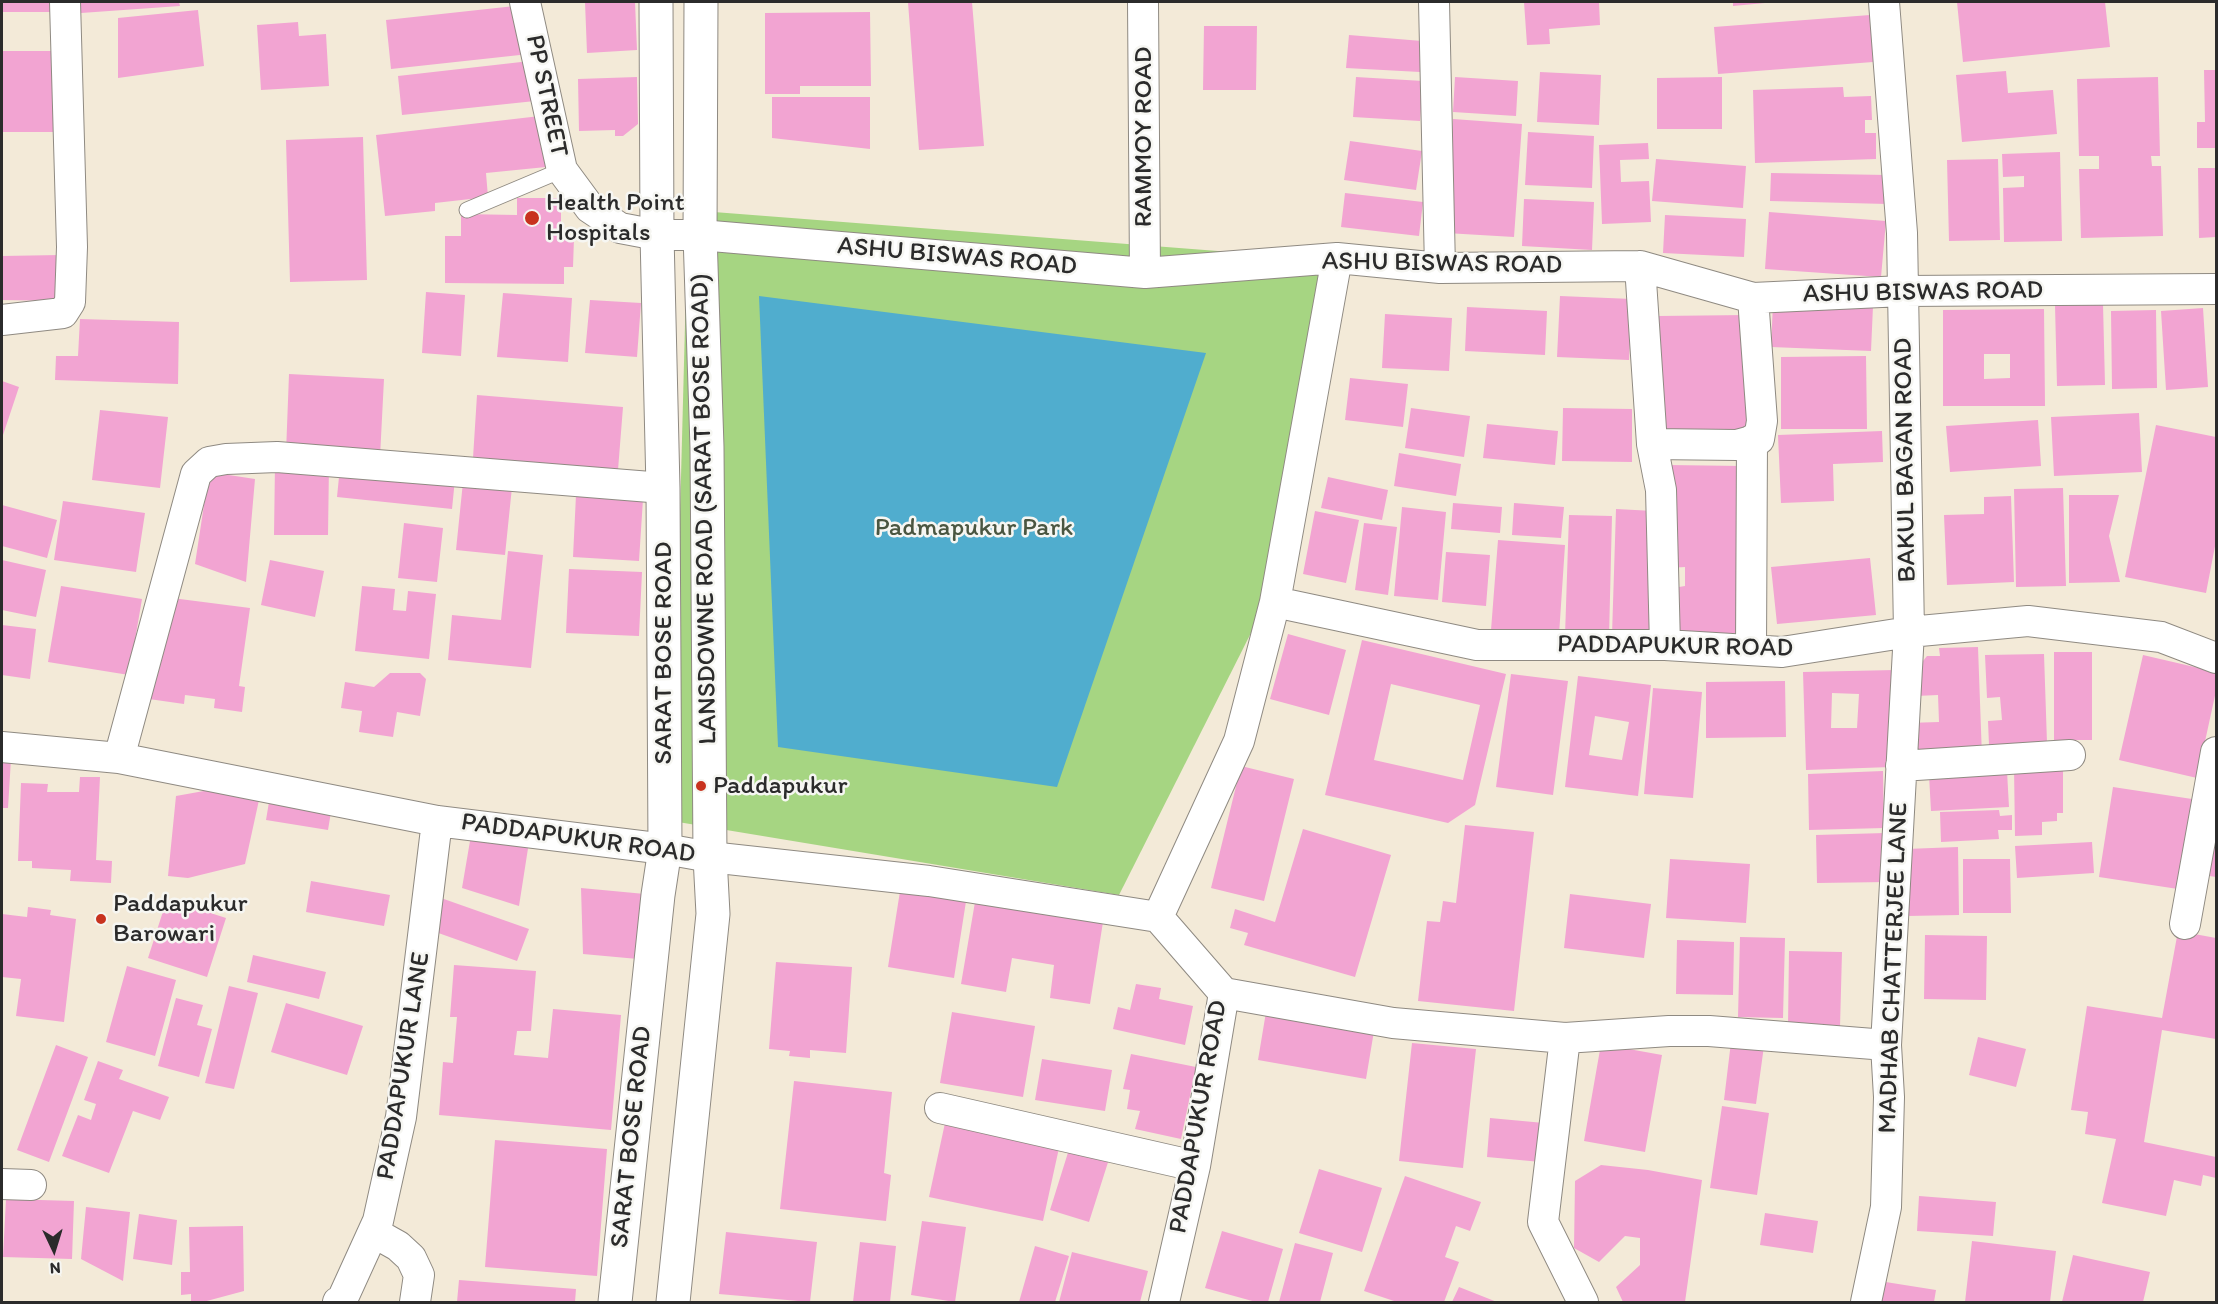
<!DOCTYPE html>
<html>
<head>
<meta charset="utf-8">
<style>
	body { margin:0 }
	#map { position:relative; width:2218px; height:1304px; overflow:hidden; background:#f3ead8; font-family:Itim,sans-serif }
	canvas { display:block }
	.frame { position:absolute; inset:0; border:3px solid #2b2b2b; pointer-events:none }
	.north { position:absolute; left:24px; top:1220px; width:60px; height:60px; -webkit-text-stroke:4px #f6f6f2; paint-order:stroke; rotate:176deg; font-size:16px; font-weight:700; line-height:24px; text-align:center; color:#2b2b2b }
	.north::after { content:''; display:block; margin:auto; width:21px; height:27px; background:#2b2b2b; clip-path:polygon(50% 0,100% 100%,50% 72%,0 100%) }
</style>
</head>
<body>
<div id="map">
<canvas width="2218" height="1304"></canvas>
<div class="frame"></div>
<div class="north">N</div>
</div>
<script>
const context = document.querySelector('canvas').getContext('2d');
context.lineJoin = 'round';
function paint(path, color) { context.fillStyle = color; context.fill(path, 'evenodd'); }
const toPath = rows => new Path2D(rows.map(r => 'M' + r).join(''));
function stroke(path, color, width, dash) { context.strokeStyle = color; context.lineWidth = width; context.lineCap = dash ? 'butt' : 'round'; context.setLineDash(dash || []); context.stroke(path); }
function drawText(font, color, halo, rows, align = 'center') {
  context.font = font + ' Itim,sans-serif'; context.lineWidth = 5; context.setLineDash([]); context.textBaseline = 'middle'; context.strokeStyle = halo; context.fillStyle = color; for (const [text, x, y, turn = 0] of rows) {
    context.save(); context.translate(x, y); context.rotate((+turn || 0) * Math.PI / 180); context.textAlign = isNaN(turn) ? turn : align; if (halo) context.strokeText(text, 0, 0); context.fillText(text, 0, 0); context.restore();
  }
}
paint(toPath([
	[688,210,1334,260,1261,613,1119,895,672,821]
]), '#a6d582');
paint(toPath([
	[759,296,1206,353,1057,787,778,747]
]), '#50adce');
paint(toPath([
	[2,2,53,2,53,12,2,12],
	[80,2,179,2,180,6,81,13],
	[585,2,635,2,637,50,587,53],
	[908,2,972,2,984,146,919,150],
	[1524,2,1599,2,1600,25,1549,29,1550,44,1527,45],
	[1733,2,1765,2,1765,3,1733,6],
	[1957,2,2105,2,2110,47,1963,62],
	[524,5,529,54,391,69,386,20],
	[198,10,204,66,118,78,118,18],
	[870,12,871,86,800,86,800,94,765,94,765,13],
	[1870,15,1873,62,1718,74,1714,27],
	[298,22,299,36,326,34,329,86,261,90,257,25],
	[1204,26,1257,26,1256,90,1203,90],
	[1349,35,1422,41,1420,72,1346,68],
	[2,51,54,51,54,132,2,132],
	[530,61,535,101,402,115,398,76],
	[2204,70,2216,70,2216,148,2197,148,2197,122,2205,122],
	[2006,71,2008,93,2053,90,2057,134,1962,142,1956,75],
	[1540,72,1601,75,1599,125,1537,122],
	[637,77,638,124,623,136,615,136,615,130,579,131,578,79],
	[1356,77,1423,81,1420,121,1353,117],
	[1455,77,1518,81,1516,116,1453,112],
	[1722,77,1722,129,1657,129,1657,78],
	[2158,77,2160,156,2151,156,2152,166,2161,166,2163,236,2081,238,2079,169,2099,169,2099,156,2079,156,2077,79],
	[1843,87,1844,97,1871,96,1872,120,1865,120,1865,133,1876,133,1876,159,1755,163,1753,90],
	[772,97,870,97,870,149,772,138],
	[540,116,546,167,486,173,488,197,435,203,435,211,385,216,376,135],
	[1453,119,1522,124,1514,237,1446,233],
	[1528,132,1594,136,1592,188,1525,185],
	[363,137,367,280,290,282,286,140],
	[1350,141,1422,151,1416,190,1344,180],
	[1648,143,1649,159,1620,160,1621,182,1649,181,1651,222,1602,224,1599,145],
	[2060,152,2062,241,2004,242,2003,188,2024,187,2024,176,2003,177,2002,154],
	[1656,159,1746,166,1743,208,1652,201],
	[1998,159,2000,240,1949,241,1947,160],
	[2198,168,2216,168,2216,237,2199,238],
	[1771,173,1887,175,1887,204,1770,201],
	[1345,193,1423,202,1419,236,1341,227],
	[517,198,561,198,561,238,574,238,573,267,564,267,564,284,445,283,445,236,461,236,461,214,517,215],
	[1524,199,1594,202,1592,250,1522,246],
	[1769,212,1886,221,1881,277,1765,269],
	[1665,215,1746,219,1744,257,1663,253],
	[60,255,61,301,2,300,2,256],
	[426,292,465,295,461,356,422,353],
	[503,293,572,298,568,362,497,357],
	[1560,296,1632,299,1629,360,1557,357],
	[590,300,641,303,637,357,585,353],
	[1773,303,1873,306,1871,351,1771,347],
	[2103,304,2105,385,2057,386,2055,305],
	[1467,307,1547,311,1545,355,1465,351],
	[2203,308,2208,387,2166,390,2161,311],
	[2044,309,2045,406,1943,406,1943,310],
	[1984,354,2010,354,2010,378,1984,379],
	[2156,310,2157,388,2112,389,2111,311],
	[1385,314,1452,318,1449,371,1382,368],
	[1747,315,1748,435,1659,436,1658,316],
	[80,319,179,322,178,384,55,380,56,356,78,356],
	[1866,356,1867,429,1781,429,1781,357],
	[289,374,384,379,380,457,286,453],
	[1350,378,1408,384,1403,427,1345,420],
	[2,381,19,387,2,438],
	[477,395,623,407,618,470,473,458],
	[1411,408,1470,416,1464,457,1405,448],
	[1563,408,1632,409,1632,462,1562,461],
	[100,410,168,417,160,488,92,480],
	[2139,413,2142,472,2054,476,2051,417],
	[2038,420,2041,466,1950,472,1946,426],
	[1487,424,1558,431,1555,465,1483,458],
	[2156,425,2216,437,2216,541,2206,593,2125,577],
	[1882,431,1883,462,1833,464,1834,501,1781,503,1778,435],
	[1399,453,1461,464,1456,496,1394,486],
	[275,464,329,465,328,535,274,535],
	[1668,465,1742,466,1744,566,1736,569,1737,608,1742,633,1680,633,1679,587,1685,586,1685,567,1669,568],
	[340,467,455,479,452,509,337,497],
	[209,472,255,479,246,582,195,564],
	[1328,477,1388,490,1382,520,1321,508],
	[463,482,512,487,505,555,456,550],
	[2063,488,2066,586,2016,587,2014,489],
	[576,495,643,499,639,561,573,557],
	[2069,495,2119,495,2109,536,2120,582,2069,583],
	[2011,496,2014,582,1947,585,1944,515,1984,514,1984,497],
	[63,501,145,513,136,572,54,560],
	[1453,503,1502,507,1500,533,1451,529],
	[1514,503,1564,507,1561,538,1512,535],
	[2,505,57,520,47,558,2,546],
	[1402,507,1446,512,1438,600,1394,596],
	[1616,509,1654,511,1650,636,1612,635],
	[1315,511,1359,520,1346,583,1303,574],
	[1569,515,1612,516,1609,637,1565,636],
	[404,523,443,528,437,582,398,578],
	[1364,523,1397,527,1388,595,1355,590],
	[1498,540,1565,545,1559,635,1491,630],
	[508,551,543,555,531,668,448,660,452,615,501,620],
	[1446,552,1490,555,1486,606,1442,602],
	[1870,558,1876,615,1777,624,1771,567],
	[2,560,46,570,36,617,2,610],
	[270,560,324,571,315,617,261,605],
	[569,569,642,572,639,636,566,633],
	[61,586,142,599,129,675,48,662],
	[362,586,395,589,393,610,406,611,408,591,436,594,429,659,355,651],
	[172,598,250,608,239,686,245,687,242,712,214,708,215,699,185,695,184,704,149,699],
	[2,625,36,629,30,679,2,675],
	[1288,634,1346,650,1329,715,1270,699],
	[1362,640,1506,674,1475,805,1448,823,1325,795],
	[1391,684,1480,705,1463,780,1374,760],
	[1978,647,1982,757,1908,759,1907,723,1939,722,1938,695,1916,696,1915,671,1927,656,1940,656,1939,648],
	[2054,652,2092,652,2092,740,2054,740],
	[2044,654,2047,743,1989,745,1988,721,2002,720,2000,697,1987,698,1985,655],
	[2143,655,2216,672,2216,691,2197,778,2119,760],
	[1895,670,1891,767,1806,770,1803,672],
	[1832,693,1859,694,1857,728,1831,728],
	[390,673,420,673,426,679,420,716,397,712,393,737,359,732,362,711,341,708,345,682,374,687],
	[1511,674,1568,681,1553,795,1496,787],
	[1578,676,1651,685,1638,796,1565,787],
	[1595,716,1629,722,1622,760,1589,755],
	[1785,681,1786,737,1706,738,1706,682],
	[1653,688,1702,692,1693,798,1644,794],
	[2,758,11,759,8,808,2,808],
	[1241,766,1294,779,1264,901,1211,888],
	[2063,766,2063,813,2057,813,2057,821,2042,822,2042,835,2015,836,2014,767],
	[1883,771,1884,828,1809,830,1808,774],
	[2007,771,2009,807,1931,811,1929,775],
	[80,777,100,777,96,860,112,861,111,883,70,881,71,870,32,868,32,861,18,861,21,783,48,784,47,792,79,792],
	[273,778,335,788,328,830,266,820],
	[2113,787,2192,799,2178,889,2099,877],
	[215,789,259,800,245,864,188,878,168,876,176,796],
	[1999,810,2000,816,2012,815,2012,830,1998,830,1999,839,1941,842,1940,812],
	[2216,813,2216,877,2203,875],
	[1465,825,1534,832,1514,1011,1418,1001,1427,921,1440,922,1443,901,1456,903],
	[1303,829,1391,855,1355,977,1244,945,1248,933,1230,928,1235,909,1275,922],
	[1885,833,1887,882,1817,883,1816,835],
	[483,834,529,842,519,906,462,888,470,841],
	[2092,842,2094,873,2017,878,2015,846],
	[1958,847,1959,915,1907,916,1906,849],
	[1670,859,1750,864,1746,923,1666,918],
	[1963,859,2010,859,2011,913,1963,913],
	[311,881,390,895,384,926,306,912],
	[901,885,967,895,954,978,888,967],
	[581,888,645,894,638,959,583,954],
	[1570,894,1651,904,1644,958,1564,948],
	[441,898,529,929,517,961,430,930],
	[167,899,226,918,207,977,148,958],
	[975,902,1103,922,1090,1004,1050,998,1054,965,1012,958,1006,992,961,984],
	[28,907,51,910,50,915,76,919,64,1022,16,1016,21,979,2,977,2,914,27,917],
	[2178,931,2216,938,2216,1039,2162,1030,2144,1142,2216,1157,2216,1178,2203,1175,2201,1186,2174,1180,2166,1216,2102,1203,2116,1139,2085,1134,2088,1112,2071,1110,2087,1006,2162,1018],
	[1925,935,1987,936,1986,1000,1924,999],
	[1740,937,1785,938,1783,1018,1738,1017],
	[1677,940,1734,942,1733,995,1676,994],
	[1789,951,1842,952,1840,1027,1788,1026],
	[253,955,326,972,319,999,247,982],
	[776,962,852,967,846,1053,810,1050,810,1058,789,1056,790,1051,769,1049],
	[454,965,536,971,531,1031,517,1031,514,1055,548,1058,553,1009,621,1015,611,1130,439,1115,443,1062,453,1063,457,1017,450,1017],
	[127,966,176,980,155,1056,106,1042],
	[1136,984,1161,988,1159,999,1193,1006,1185,1045,1113,1029,1118,1007,1130,1010],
	[229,986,258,993,234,1089,205,1083],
	[176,998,203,1005,197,1025,212,1029,199,1077,158,1066],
	[286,1003,363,1026,347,1075,271,1052],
	[952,1012,1035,1026,1023,1097,940,1083],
	[1266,1012,1374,1031,1366,1079,1258,1060],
	[1978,1037,2026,1049,2016,1087,1969,1075],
	[1731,1042,1764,1046,1756,1104,1724,1100],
	[1412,1043,1476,1049,1463,1168,1399,1161],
	[1601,1044,1662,1055,1645,1152,1584,1141],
	[56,1045,88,1057,49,1162,17,1150],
	[1131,1054,1196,1067,1181,1139,1135,1129,1140,1111,1127,1109,1130,1090,1123,1089],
	[1042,1059,1112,1070,1105,1111,1035,1100],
	[98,1061,123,1070,119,1079,169,1097,160,1120,133,1111,109,1173,62,1156,78,1115,91,1120,96,1104,84,1100],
	[794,1081,892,1092,884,1173,891,1175,886,1221,780,1209],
	[1722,1106,1769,1113,1757,1195,1710,1188],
	[1490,1118,1544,1123,1541,1162,1487,1157],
	[945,1123,1059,1148,1043,1221,929,1197],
	[495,1140,607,1149,597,1276,485,1267],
	[1071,1143,1110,1156,1089,1222,1050,1210],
	[1601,1165,1648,1170,1702,1180,1685,1302,1623,1302,1616,1287,1640,1265,1640,1238,1625,1236,1599,1262,1574,1248,1575,1181],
	[1319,1169,1382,1188,1362,1252,1299,1233],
	[1405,1176,1481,1202,1470,1231,1456,1226,1445,1257,1459,1262,1444,1302,1397,1302,1364,1291],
	[1919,1196,1996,1202,1993,1236,1917,1231],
	[6,1199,74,1201,72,1259,3,1257],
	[86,1207,130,1212,123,1281,81,1259],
	[1765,1213,1818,1221,1813,1253,1760,1245],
	[139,1214,177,1220,172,1265,133,1259],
	[922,1221,966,1227,955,1302,911,1295],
	[243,1226,244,1291,203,1302,191,1302,191,1294,181,1295,181,1272,190,1272,189,1227],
	[1222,1231,1283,1249,1268,1302,1256,1302,1205,1288],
	[726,1232,817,1242,810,1302,719,1294],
	[1972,1241,2056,1251,2050,1302,1965,1302],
	[860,1242,896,1246,890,1302,853,1302],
	[1295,1243,1333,1253,1320,1302,1279,1302],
	[1035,1246,1069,1256,1055,1302,1019,1302],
	[1072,1252,1148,1271,1140,1302,1059,1302],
	[2073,1255,2150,1272,2143,1302,2062,1302],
	[459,1280,576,1289,575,1302,457,1302],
	[1873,1280,1936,1290,1934,1302,1870,1302],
	[1459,1287,1497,1302,1452,1302]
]), '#f2a4d2');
const service = toPath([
	[467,210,562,170]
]);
const minor = toPath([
	[525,2,562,170,590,208,620,228,657,235,700,235,1145,273,1337,258,1440,268,1640,266,1753,298,1903,291,2216,289],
	[1143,2,1145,273],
	[1434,2,1440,268],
	[1640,266,1652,444,1661,490,1665,645],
	[2,320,63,313,70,302,72,247,65,2],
	[1652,444,1737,445,1759,439,1762,421,1753,298],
	[1275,602,1477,645,1665,645,1782,652,1909,632,2028,621,2161,637,2216,658],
	[1751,650,1752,440],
	[2,747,119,758,437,821,665,849,710,857,929,881,1158,917,1239,741,1275,602,1337,258],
	[119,758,196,474,209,462,226,459,277,457,663,488],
	[1901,766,2070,755],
	[1158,917,1224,993,1195,1166,1164,1302],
	[2185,924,2216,752],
	[1224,993,1393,1023,1565,1038,1669,1031,1709,1031,1886,1045],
	[1565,1038,1543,1222,1583,1302],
	[940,1108,1195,1166],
	[2,1184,31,1185],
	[373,1232,398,1246,411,1258,419,1275,415,1302],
	[338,1302,342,1300,378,1221,401,1117,437,821],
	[1866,1302,1886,1207,1889,1097,1886,1045,1909,632,1902,233,1884,2]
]);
const secondary = toPath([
	[615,1302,658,895,665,849,663,488,657,235,656,2],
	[673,1302,713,914,710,857,707,447,700,235,701,2]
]);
stroke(service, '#8f8a82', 17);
stroke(minor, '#8f8a82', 32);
stroke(secondary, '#8f8a82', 35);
stroke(service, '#fff', 15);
stroke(minor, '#fff', 30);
stroke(secondary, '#fff', 33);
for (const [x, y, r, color] of [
	[532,218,8,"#c8321e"],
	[701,786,6,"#c8321e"],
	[101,919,6,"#c8321e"]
]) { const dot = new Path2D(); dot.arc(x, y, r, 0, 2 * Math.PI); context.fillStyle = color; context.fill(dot); stroke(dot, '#f6f6f2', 2); }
drawText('26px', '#2b2b2b', '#f6f6f2', [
	["PP STREET",546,96,78],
	["RAMMOY ROAD",1144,137,-90],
	["ASHU BISWAS ROAD",957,257,5],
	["ASHU BISWAS ROAD",1442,264,1],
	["ASHU BISWAS ROAD",1923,293,-1],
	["BAKUL BAGAN ROAD",1906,460,-91],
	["LANSDOWNE ROAD (SARAT BOSE ROAD)",705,509,-91],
	["PADDAPUKUR ROAD",1675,647,1],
	["SARAT BOSE ROAD",664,653,-90],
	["PADDAPUKUR ROAD",578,839,8],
	["MADHAB CHATTERJEE LANE",1894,968,-88],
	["PADDAPUKUR LANE",404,1066,-81],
	["PADDAPUKUR ROAD",1199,1117,-80],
	["SARAT BOSE ROAD",632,1137,-84]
]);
drawText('26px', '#2b2b2b', '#f6f6f2', [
	["Health Point",546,203],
	["Hospitals",546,233],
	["Paddapukur",713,786],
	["Paddapukur",113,904],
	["Barowari",113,934]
], 'left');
drawText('26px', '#4a5641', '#f6f6f2', [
	["Padmapukur Park",974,528]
]);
</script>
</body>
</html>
